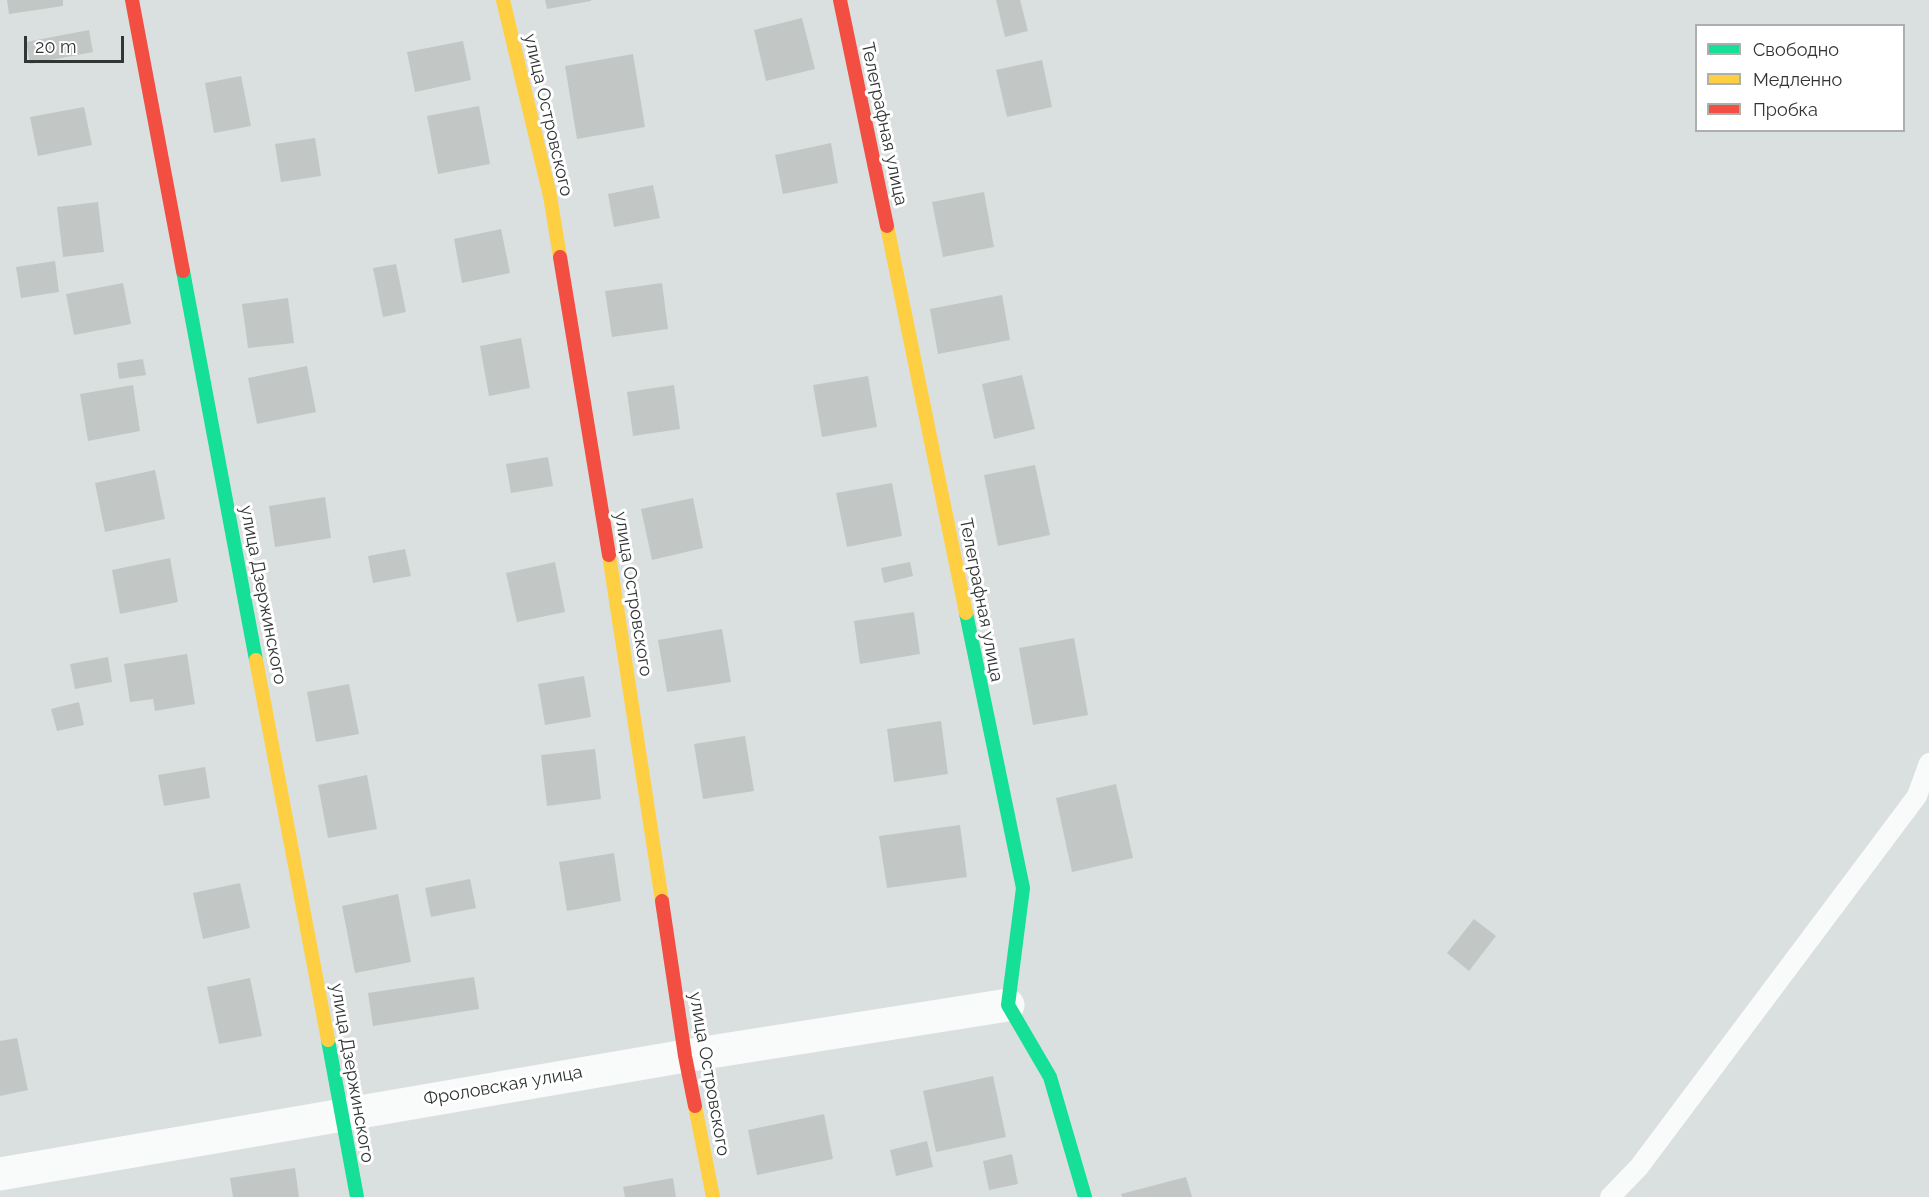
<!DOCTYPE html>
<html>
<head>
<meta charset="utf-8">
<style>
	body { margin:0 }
	#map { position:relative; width:1929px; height:1197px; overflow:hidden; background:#dae0df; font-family:Raleway,sans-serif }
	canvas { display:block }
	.legend { position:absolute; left:1695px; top:24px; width:210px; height:108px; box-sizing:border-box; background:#fff; border:2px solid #adaeae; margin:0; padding:8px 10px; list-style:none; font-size:18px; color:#313534 }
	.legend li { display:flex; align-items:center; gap:12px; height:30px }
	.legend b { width:30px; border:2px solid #adaeae }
	.scale { position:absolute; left:24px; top:36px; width:100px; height:27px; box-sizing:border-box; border:3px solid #313534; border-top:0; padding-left:8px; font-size:18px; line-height:21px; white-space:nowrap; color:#313534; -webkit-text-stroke:4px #fff; paint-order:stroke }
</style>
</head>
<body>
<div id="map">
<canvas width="1929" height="1197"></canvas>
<ul class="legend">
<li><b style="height:8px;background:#16e098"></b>Свободно</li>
<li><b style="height:8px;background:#ffcf43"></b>Медленно</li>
<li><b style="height:8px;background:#f24e42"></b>Пробка</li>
</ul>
<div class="scale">20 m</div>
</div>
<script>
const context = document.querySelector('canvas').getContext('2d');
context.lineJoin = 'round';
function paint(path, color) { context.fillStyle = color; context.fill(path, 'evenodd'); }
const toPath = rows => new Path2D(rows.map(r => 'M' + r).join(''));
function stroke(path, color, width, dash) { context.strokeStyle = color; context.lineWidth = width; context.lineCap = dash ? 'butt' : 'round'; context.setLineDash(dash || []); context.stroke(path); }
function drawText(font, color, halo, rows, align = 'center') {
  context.font = font + ' Raleway,sans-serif'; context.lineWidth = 6; context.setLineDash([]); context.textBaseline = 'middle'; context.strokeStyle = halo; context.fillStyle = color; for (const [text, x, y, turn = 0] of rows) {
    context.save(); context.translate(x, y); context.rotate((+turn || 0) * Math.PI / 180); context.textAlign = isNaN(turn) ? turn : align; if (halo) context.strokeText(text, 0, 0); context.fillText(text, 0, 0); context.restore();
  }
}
paint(toPath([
	[7,0,63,0,63,6,9,14],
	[545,0,591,0,591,1,547,9],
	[996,0,1020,0,1028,31,1005,37],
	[802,18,815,69,766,81,754,30],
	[89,30,93,52,30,64,26,42],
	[463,41,471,80,415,92,407,52],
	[633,54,645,127,577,139,565,66],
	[1042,60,1052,107,1007,117,996,70],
	[241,76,251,126,214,133,205,83],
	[479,106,490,164,438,174,427,116],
	[84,107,92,145,38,156,30,117],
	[315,138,321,176,281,182,275,144],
	[831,143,838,183,783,194,775,155],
	[653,185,660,218,614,227,608,194],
	[984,192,994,247,943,257,932,202],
	[98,202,104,252,63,257,57,207],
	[501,229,510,273,462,283,454,239],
	[55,261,59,292,21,298,16,267],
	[396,264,406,312,383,317,373,268],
	[123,283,131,324,74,335,66,294],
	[662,283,668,329,612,337,605,291],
	[1002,295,1010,340,938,354,930,309],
	[288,298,294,343,248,348,242,304],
	[521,338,530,388,489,396,480,346],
	[143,359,146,375,119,379,117,363],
	[307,366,316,412,257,424,248,378],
	[1022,375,1035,429,994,439,982,384],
	[868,376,877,427,822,437,813,385],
	[133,385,140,431,88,441,80,394],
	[674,385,680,429,633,436,627,392],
	[548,457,553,486,511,493,506,464],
	[1035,465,1050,535,998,546,984,475],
	[155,470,165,519,105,532,95,483],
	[892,483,902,536,847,547,836,493],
	[325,497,331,538,275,547,269,506],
	[693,498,703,548,652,560,641,509],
	[405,549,411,576,373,583,368,556],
	[170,558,178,602,120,614,112,570],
	[555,562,565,612,517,622,506,573],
	[910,562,913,576,884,583,881,568],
	[914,612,920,654,860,664,854,621],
	[722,629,731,682,667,692,658,640],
	[1074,638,1088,715,1033,725,1019,648],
	[187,654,195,704,155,711,153,699,130,702,124,664],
	[108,657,112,682,75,689,70,664],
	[584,676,591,717,545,725,538,684],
	[349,684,359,734,316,742,307,692],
	[79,702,84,725,57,731,51,709],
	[941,721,948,774,894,782,887,729],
	[745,736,754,791,703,799,694,744],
	[595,749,601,799,547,806,541,755],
	[205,767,210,798,164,806,158,775],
	[367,775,377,829,328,838,318,785],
	[1116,784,1133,858,1072,872,1056,798],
	[960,825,967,877,887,888,879,836],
	[614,853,621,901,567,911,559,862],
	[470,879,476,908,431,917,425,888],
	[240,883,250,928,203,939,193,893],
	[398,894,411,962,355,973,342,906],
	[1474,919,1496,936,1469,971,1447,953],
	[474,977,479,1009,373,1026,368,993],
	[250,978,262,1036,219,1044,207,987],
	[17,1038,28,1090,0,1096,0,1041],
	[993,1076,1006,1137,936,1152,923,1091],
	[824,1114,833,1159,757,1175,748,1130],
	[927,1141,933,1167,896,1176,890,1150],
	[1012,1154,1018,1184,989,1190,983,1161],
	[295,1168,299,1197,233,1197,230,1178],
	[1186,1177,1192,1197,1122,1197,1121,1194],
	[673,1178,676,1197,625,1197,623,1187]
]), '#c2c7c5');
stroke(toPath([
	[1610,1197,1639,1167,1917,796,1929,763]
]), '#f9fafa', 20);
stroke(toPath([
	[0,1174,685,1056,1008,1005]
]), '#f9fafa', 33);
stroke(toPath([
	[183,271,256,660],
	[966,613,1023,888,1008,1005,1050,1077,1085,1197],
	[328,1040,357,1197]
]), '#16e098', 14);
stroke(toPath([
	[503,0,550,196,560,257],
	[887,226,966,613],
	[609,555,662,901],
	[256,660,328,1040],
	[695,1106,713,1197]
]), '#ffcf43', 14);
stroke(toPath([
	[132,0,183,271],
	[840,0,887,226],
	[560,257,609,555],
	[662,901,685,1056,695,1106]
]), '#f24e42', 14);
drawText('18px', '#313534', '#fff', [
	["улица Островского",548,115,77],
	["Телеграфная улица",884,124,78],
	["улица Островского",633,594,81],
	["улица Дзержинского",263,595,79],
	["Телеграфная улица",981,600,79],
	["улица Дзержинского",352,1073,80],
	["улица Островского",709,1074,80],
	["Фроловская улица",503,1086,-10]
]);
</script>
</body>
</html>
